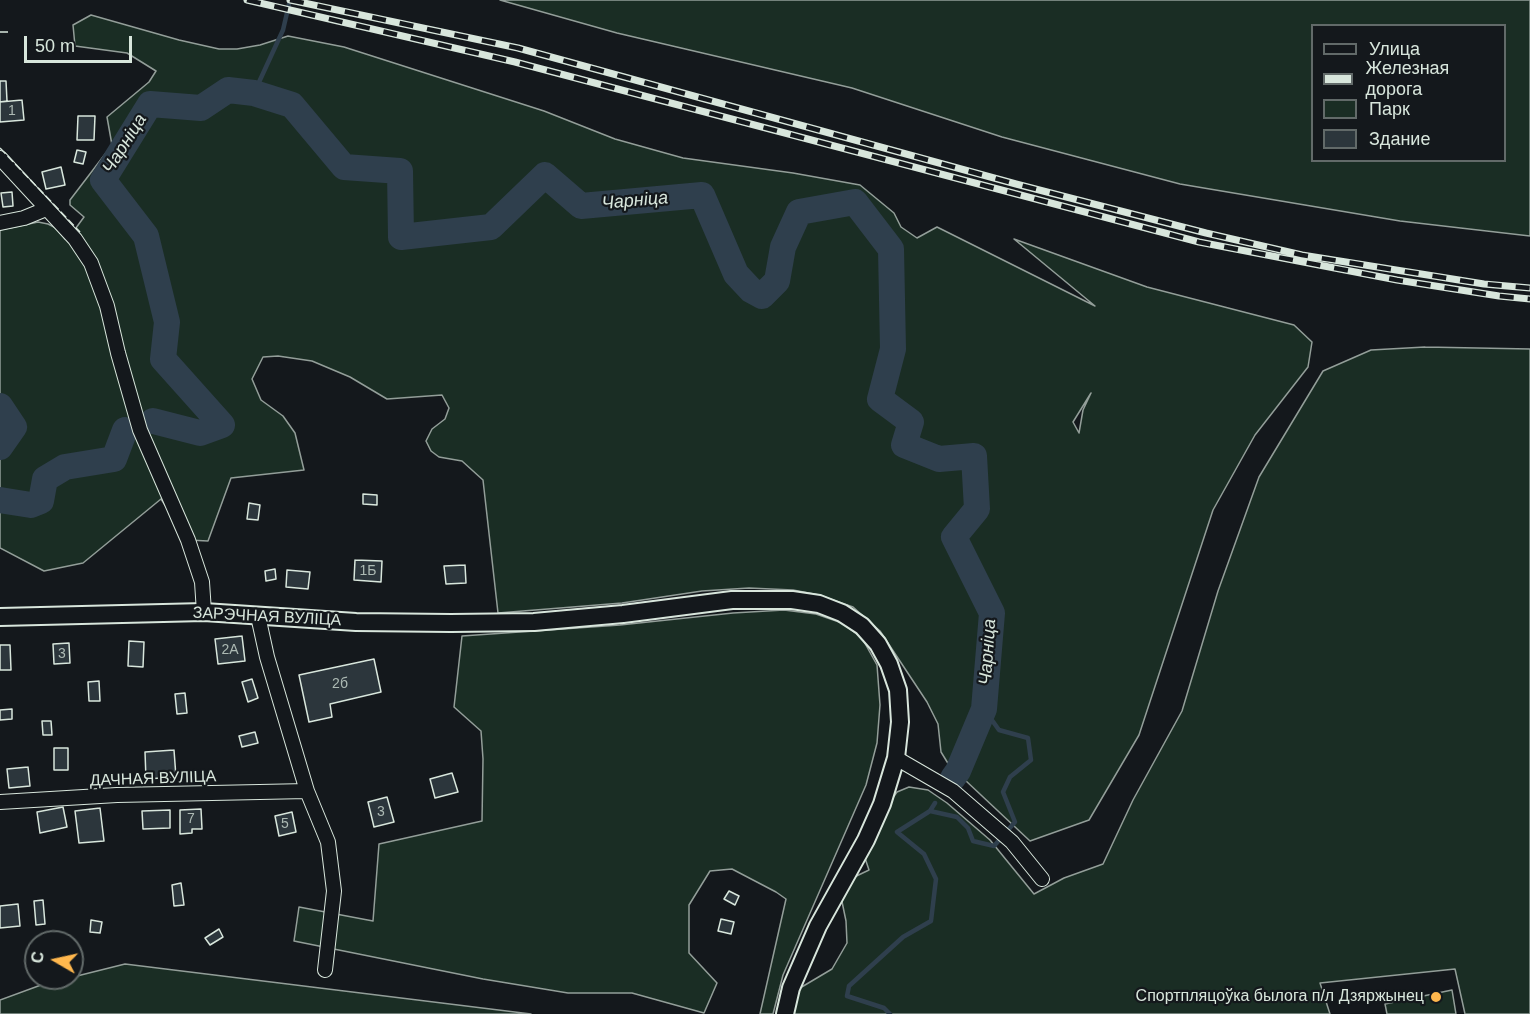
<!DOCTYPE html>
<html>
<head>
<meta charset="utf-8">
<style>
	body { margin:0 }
	#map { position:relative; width:1530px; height:1014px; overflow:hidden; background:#14181c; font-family:Helvetica,sans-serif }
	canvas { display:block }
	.legend { position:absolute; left:1311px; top:24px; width:195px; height:138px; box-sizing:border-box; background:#14181c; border:2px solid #626a69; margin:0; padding:8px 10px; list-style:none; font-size:18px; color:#d8e6dc }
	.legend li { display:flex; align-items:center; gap:12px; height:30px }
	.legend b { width:30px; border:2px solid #626a69 }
	.north { position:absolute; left:24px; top:930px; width:60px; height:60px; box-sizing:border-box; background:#14181c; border:2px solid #626a69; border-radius:50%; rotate:279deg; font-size:16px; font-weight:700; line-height:24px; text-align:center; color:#d8e6dc }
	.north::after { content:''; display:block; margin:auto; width:21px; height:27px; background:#ffb74d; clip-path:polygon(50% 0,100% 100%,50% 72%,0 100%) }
	.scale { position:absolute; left:24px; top:36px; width:108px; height:27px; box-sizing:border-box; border:3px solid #d8e6dc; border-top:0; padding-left:8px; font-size:18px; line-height:21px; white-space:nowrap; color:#d8e6dc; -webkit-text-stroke:4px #14181c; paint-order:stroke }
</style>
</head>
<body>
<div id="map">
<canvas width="1530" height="1014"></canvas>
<ul class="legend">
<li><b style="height:8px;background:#14181c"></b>Улица</li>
<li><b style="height:8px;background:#d8e6dc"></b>Железная дорога</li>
<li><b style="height:16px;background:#1a2d24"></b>Парк</li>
<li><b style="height:16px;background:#2c363c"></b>Здание</li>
</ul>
<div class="north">С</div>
<div class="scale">50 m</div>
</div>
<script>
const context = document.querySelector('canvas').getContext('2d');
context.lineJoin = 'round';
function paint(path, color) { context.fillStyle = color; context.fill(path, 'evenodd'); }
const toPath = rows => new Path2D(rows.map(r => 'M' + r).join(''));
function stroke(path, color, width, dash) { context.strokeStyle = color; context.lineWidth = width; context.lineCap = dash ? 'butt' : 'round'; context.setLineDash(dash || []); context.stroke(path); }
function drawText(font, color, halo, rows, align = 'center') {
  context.font = font + ' Helvetica,sans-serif'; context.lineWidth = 4.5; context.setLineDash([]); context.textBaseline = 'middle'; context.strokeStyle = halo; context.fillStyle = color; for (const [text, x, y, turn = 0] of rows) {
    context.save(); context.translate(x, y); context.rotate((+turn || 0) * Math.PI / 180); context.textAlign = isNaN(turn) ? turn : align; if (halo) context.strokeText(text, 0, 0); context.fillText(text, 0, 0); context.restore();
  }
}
const green = toPath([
	[500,0,1530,0,1530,236,1400,221,1180,184,1002,137,852,88,617,33,500,0],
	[1312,26,1504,26,1504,160,1312,160,1312,26],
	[91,15,179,40,219,49,237,49,260,45,288,36,344,47,544,111,615,139,683,158,793,173,860,185,894,213,901,227,917,238,937,227,1095,306,1014,239,1147,287,1294,325,1312,342,1308,367,1255,435,1213,510,1139,735,1089,820,1030,841,949,765,941,752,938,724,927,702,880,631,853,607,819,595,793,590,749,588,702,591,622,603,498,613,483,480,462,461,439,457,431,451,426,441,432,429,445,419,449,408,442,395,387,399,350,377,312,361,278,356,263,357,252,379,261,400,283,416,295,433,304,470,231,478,208,541,188,540,161,499,83,563,44,571,0,548,0,230,38,222,48,224,56,228,65,239,73,232,84,217,70,205,70,200,112,145,107,117,149,82,156,71,127,53,75,46,73,25,91,15],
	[1091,393,1083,410,1079,433,1073,422,1091,393],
	[1425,347,1530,349,1530,1014,1465,1014,1455,969,1320,983,1330,1014,793,1014,800,988,832,969,847,943,846,921,840,892,846,881,869,870,863,852,887,806,897,792,909,787,928,790,947,803,990,840,1034,894,1064,878,1103,864,1133,800,1182,711,1218,591,1259,477,1323,371,1371,350,1425,347],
	[784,610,816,614,842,623,862,638,877,665,880,705,877,743,866,785,783,975,773,1014,760,1014,786,899,776,892,732,869,710,871,689,905,689,953,717,983,704,1013,632,993,568,993,483,979,294,941,299,907,373,921,379,844,482,821,483,759,481,731,454,707,462,636,620,625,733,613,784,610],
	[125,964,531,1014,0,1014,0,1000,41,985,125,964],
	[1452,990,1456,1014,1387,1014,1385,1004,1452,990]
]);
paint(green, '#1a2d24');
stroke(green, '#939e99', 1.5);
stroke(toPath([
	[254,93,283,30,290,0],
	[930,811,957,817,968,828,973,841,994,846,1015,822,1003,792,1010,777,1031,760,1028,738,999,730,984,709],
	[890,1014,884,1008,847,996,849,986,903,937,931,921,936,879,924,854,897,832,930,811,935,803]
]), '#2f3f4d', 4.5);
stroke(toPath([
	[0,406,14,427,0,447],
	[153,421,200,433,222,425,163,359,167,322,146,236,103,180,150,104,201,108,228,90,254,93,292,105,344,167,400,171,401,237,491,227,545,175,581,206,702,195,736,274,751,290,762,296,777,281,783,247,799,212,855,202,891,249,893,349,880,399,911,422,904,445,939,459,974,456,977,509,954,537,992,613,984,709,958,771,953,778],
	[0,500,31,505,41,501,45,479,65,467,114,459,125,430]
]), '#2f3f4d', 26);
const building = toPath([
	[0,81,6,81,7,101,0,102,0,81],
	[22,100,24,120,0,122,0,102,22,100],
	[78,116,95,116,94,140,77,140,78,116],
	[77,150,86,152,83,164,74,162,77,150],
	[61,167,65,185,46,189,42,172,61,167],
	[12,192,13,206,3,207,1,193,12,192],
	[363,494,377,495,377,505,363,504,363,494],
	[249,503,260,505,258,520,247,519,249,503],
	[355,560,382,561,381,582,354,580,355,560],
	[465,565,466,583,446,584,444,566,465,565],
	[275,569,276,579,266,581,265,571,275,569],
	[287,570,310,572,308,589,286,587,287,570],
	[242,636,245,661,218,664,215,639,242,636],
	[129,641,144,642,143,667,128,666,129,641],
	[69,643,70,663,54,664,53,644,69,643],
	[0,645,10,645,11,670,0,670,0,645],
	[374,659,381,692,330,704,332,717,309,722,299,675,374,659],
	[252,679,258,698,248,702,242,682,252,679],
	[99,681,100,701,89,701,88,682,99,681],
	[185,693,187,713,177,714,175,694,185,693],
	[12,709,12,719,0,720,0,710,12,709],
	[42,721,51,721,52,735,43,735,42,721],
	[255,732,258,743,242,747,239,736,255,732],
	[54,748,68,748,68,770,54,770,54,748],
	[174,750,176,777,146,779,145,752,174,750],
	[28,767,30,786,9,788,7,769,28,767],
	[452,773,458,792,435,798,430,779,452,773],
	[387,797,394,822,374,827,368,802,387,797],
	[63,807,67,827,40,833,37,812,63,807],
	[100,808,104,841,79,843,75,811,100,808],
	[201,809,202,829,192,829,192,833,180,834,180,810,201,809],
	[170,810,170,828,143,829,142,811,170,810],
	[292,812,296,832,279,836,275,816,292,812],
	[181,883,184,905,174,906,172,885,181,883],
	[729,891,739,896,735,905,724,899,729,891],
	[43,900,45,924,36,925,34,901,43,900],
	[18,904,20,926,0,928,0,906,18,904],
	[721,919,734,922,731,934,718,931,721,919],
	[91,920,102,922,100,933,90,932,91,920],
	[219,929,223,937,210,945,205,938,219,929]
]);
paint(building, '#2c363c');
stroke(building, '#d8e6dc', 1.5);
const minor = toPath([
	[0,158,75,239,91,263,107,306,118,353,140,430,188,540,202,582,204,612],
	[0,223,24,218,46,209],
	[258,616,267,657,307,791,328,842,334,891,325,970],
	[896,758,953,791,1012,842,1042,879],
	[0,802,117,795,307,791]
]);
const tertiary = toPath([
	[0,617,204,612,356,622,451,623,534,622,623,614,732,600,792,600,819,604,842,613,862,626,878,644,889,664,898,690,900,722,896,758,882,804,866,840,818,926,791,988,785,1014]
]);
stroke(minor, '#d8e6dc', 16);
stroke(tertiary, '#d8e6dc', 20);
stroke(minor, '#14181c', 14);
stroke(tertiary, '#14181c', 16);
const rail = toPath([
	[247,0,515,62,1199,242,1397,280,1499,296,1530,299],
	[290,0,518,48,1016,184,1206,233,1302,255,1484,284,1530,288]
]);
stroke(rail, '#d8e6dc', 7);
stroke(rail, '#14181c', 4.5, [14]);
stroke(toPath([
	[0,32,8,32],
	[0,148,80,232]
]), '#d8e6dc', 1.5, [8, 3]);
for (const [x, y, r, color] of [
	[1436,997,6,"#ffb74d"]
]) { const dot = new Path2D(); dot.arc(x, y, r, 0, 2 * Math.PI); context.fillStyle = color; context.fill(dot); stroke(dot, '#14181c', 2); }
drawText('14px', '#adbab4', null, [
	["1",12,111],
	["1Б",368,571],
	["2А",230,650],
	["3",62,654],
	["2б",340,684],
	["3",381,812],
	["7",191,819],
	["5",285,824]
]);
drawText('16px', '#d8e6dc', '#14181c', [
	["ЗАРЭЧНАЯ ВУЛІЦА",267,617,3],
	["ДАЧНАЯ ВУЛІЦА",153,779,-2]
]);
drawText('16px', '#d8e6dc', '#14181c', [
	["Спортпляцоўка былога п/л Дзяржынец",1424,997]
], 'right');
drawText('italic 18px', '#d8e6dc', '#14181c', [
	["Чарніца",125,144,-58],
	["Чарніца",635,201,-5],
	["Чарніца",988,652,-86]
]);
</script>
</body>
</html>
